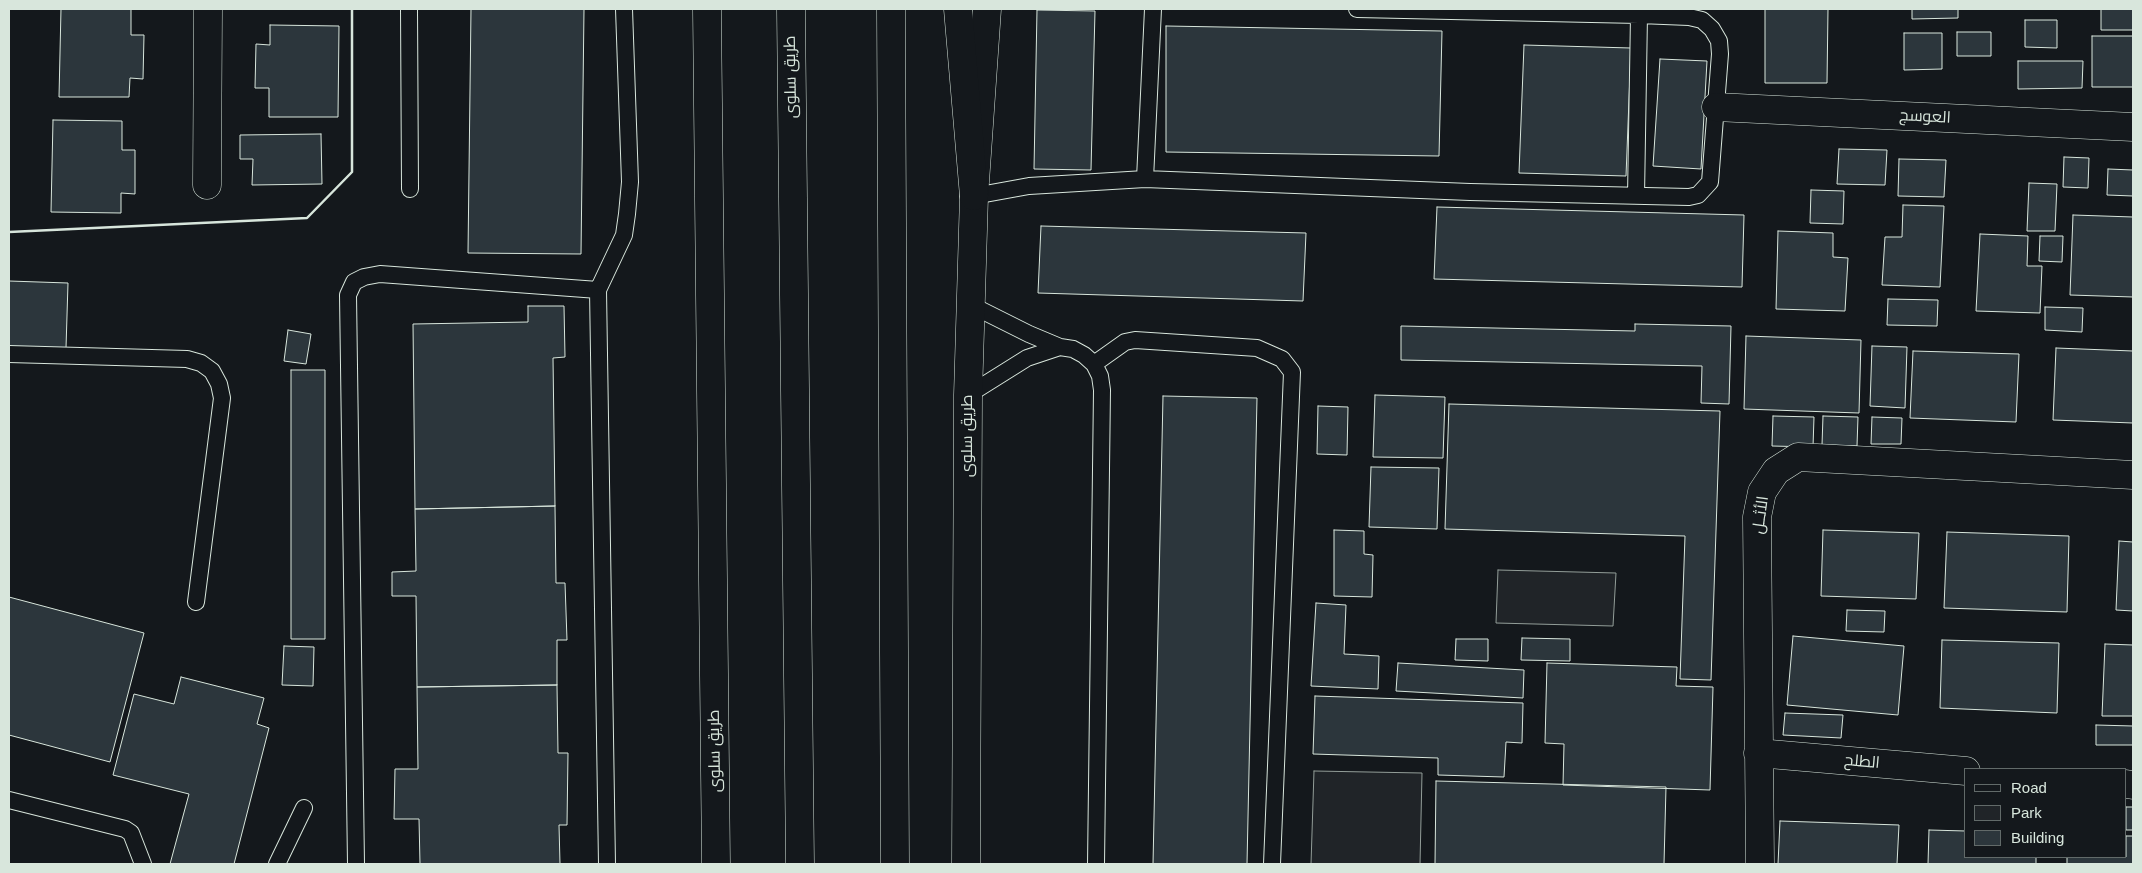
<!DOCTYPE html>
<html>
<head>
<meta charset="utf-8">
<style>
	body { margin:0 }
	#map { position:relative; width:2142px; height:873px; overflow:hidden; background:#14181c; font-family:Helvetica,sans-serif }
	canvas { display:block }
	.frame { position:absolute; inset:0; border:10px solid #d8e6dc; pointer-events:none }
	.legend { position:absolute; left:1964px; top:768px; width:162px; height:90px; box-sizing:border-box; background:#14181c; border:1px solid #626a69; margin:0; padding:6px 9px; list-style:none; font-size:15px; color:#d8e6dc }
	.legend li { display:flex; align-items:center; gap:10px; height:25px }
	.legend b { width:25px; border:1px solid #626a69 }
</style>
</head>
<body>
<div id="map">
<canvas width="2142" height="873"></canvas>
<div class="frame"></div>
<ul class="legend">
<li><b style="height:6px;background:#14181c"></b>Road</li>
<li><b style="height:14px;background:#202428"></b>Park</li>
<li><b style="height:14px;background:#2c363c"></b>Building</li>
</ul>
</div>
<script>
const context = document.querySelector('canvas').getContext('2d');
context.lineJoin = 'round';
function paint(path, color) { context.fillStyle = color; context.fill(path, 'evenodd'); }
const toPath = rows => new Path2D(rows.map(r => 'M' + r).join(''));
function stroke(path, color, width, dash) { context.strokeStyle = color; context.lineWidth = width; context.lineCap = dash ? 'butt' : 'round'; context.setLineDash(dash || []); context.stroke(path); }
function drawText(font, color, halo, rows, align = 'center') {
  context.font = font + ' Helvetica,Cairo,sans-serif'; context.lineWidth = 4; context.setLineDash([]); context.textBaseline = 'middle'; context.strokeStyle = halo; context.fillStyle = color; for (const [text, x, y, turn = 0] of rows) {
    context.save(); context.translate(x, y); context.rotate((+turn || 0) * Math.PI / 180); context.textAlign = isNaN(turn) ? turn : align; if (halo) context.strokeText(text, 0, 0); context.fillText(text, 0, 0); context.restore();
  }
}
const green = toPath([
	[1498,570,1616,573,1613,626,1496,623,1498,570],
	[1314,771,1422,773,1420,864,1311,864,1314,771]
]);
paint(green, '#202428');
stroke(green, '#939e99', 1);
const building = toPath([
	[61,9,131,9,131,35,144,35,143,79,130,78,129,97,59,97,61,9],
	[471,9,584,9,581,254,468,253,471,9],
	[1765,9,1828,9,1827,83,1765,83,1765,9],
	[1912,9,1958,9,1958,18,1912,19,1912,9],
	[2101,9,2133,9,2133,30,2101,30,2101,9],
	[1037,10,1095,11,1091,170,1034,169,1037,10],
	[2025,20,2057,20,2057,48,2025,47,2025,20],
	[270,25,339,26,338,117,269,117,269,88,255,88,256,44,270,45,270,25],
	[1166,26,1442,31,1439,156,1166,152,1166,26],
	[1957,32,1991,32,1991,56,1957,56,1957,32],
	[1904,33,1942,33,1942,69,1904,70,1904,33],
	[2092,36,2133,36,2133,87,2092,87,2092,36],
	[1524,45,1631,48,1626,176,1519,173,1524,45],
	[1660,59,1707,61,1701,169,1653,166,1660,59],
	[2018,61,2083,61,2082,88,2018,89,2018,61],
	[53,120,122,121,122,150,135,150,135,194,121,193,121,213,51,212,53,120],
	[321,134,322,184,252,185,253,159,240,159,240,135,321,134],
	[1839,149,1887,150,1885,185,1837,184,1839,149],
	[2064,157,2089,158,2088,188,2063,187,2064,157],
	[1899,159,1946,160,1944,197,1898,196,1899,159],
	[2108,169,2133,170,2133,196,2107,195,2108,169],
	[2029,183,2057,184,2055,231,2027,231,2029,183],
	[1811,190,1844,191,1843,224,1810,223,1811,190],
	[1903,205,1944,206,1940,287,1882,285,1885,237,1902,237,1903,205],
	[1437,207,1744,215,1742,287,1434,279,1437,207],
	[2073,215,2133,217,2133,297,2070,295,2073,215],
	[1041,226,1306,233,1303,301,1038,293,1041,226],
	[1778,231,1833,233,1833,257,1848,258,1845,311,1776,309,1778,231],
	[1980,234,2028,236,2027,266,2042,266,2040,313,1976,311,1980,234],
	[2040,236,2063,236,2062,262,2039,261,2040,236],
	[9,281,68,283,66,348,9,347,9,281],
	[1888,299,1938,300,1937,326,1887,325,1888,299],
	[528,306,564,306,565,357,553,358,555,506,415,509,413,324,528,322,528,306],
	[2045,307,2083,308,2082,332,2045,330,2045,307],
	[1635,324,1731,326,1729,404,1701,403,1702,366,1401,360,1401,326,1635,331,1635,324],
	[288,330,311,334,306,364,284,361,288,330],
	[1746,336,1861,340,1859,413,1744,409,1746,336],
	[1872,346,1907,347,1905,408,1870,406,1872,346],
	[2056,348,2133,351,2133,423,2053,420,2056,348],
	[1913,351,2019,354,2016,422,1910,418,1913,351],
	[291,370,325,370,325,639,291,639,291,370],
	[1375,395,1445,397,1443,458,1373,457,1375,395],
	[1163,396,1257,398,1247,864,1153,864,1163,396],
	[1449,404,1720,411,1711,680,1680,679,1685,536,1445,529,1449,404],
	[1318,406,1348,407,1347,455,1317,454,1318,406],
	[1773,416,1814,417,1813,447,1772,446,1773,416],
	[1823,416,1858,417,1857,446,1822,445,1823,416],
	[1872,417,1902,418,1901,444,1871,444,1872,417],
	[1371,467,1439,468,1437,529,1369,527,1371,467],
	[555,506,556,583,565,583,567,640,557,640,557,685,417,687,416,596,392,596,392,572,416,571,415,509,555,506],
	[1334,530,1364,531,1364,554,1373,555,1372,597,1334,596,1334,530],
	[1823,530,1919,533,1916,599,1821,596,1823,530],
	[1947,532,2069,536,2067,612,1944,608,1947,532],
	[2119,541,2133,542,2133,611,2116,610,2119,541],
	[9,597,144,633,110,762,9,735,9,597],
	[1316,603,1346,605,1344,654,1379,656,1378,689,1311,686,1316,603],
	[1847,610,1885,611,1884,632,1846,631,1847,610],
	[1793,636,1904,646,1898,715,1787,705,1793,636],
	[1522,638,1570,639,1570,661,1521,660,1522,638],
	[1456,639,1488,639,1488,661,1455,660,1456,639],
	[1942,640,2059,643,2057,713,1940,708,1942,640],
	[2105,644,2133,645,2133,716,2102,716,2105,644],
	[284,646,314,647,313,686,282,685,284,646],
	[1398,663,1524,670,1523,698,1396,691,1398,663],
	[1547,663,1677,667,1676,686,1713,687,1710,790,1563,785,1564,744,1545,743,1547,663],
	[181,677,264,698,257,724,269,728,234,864,170,864,189,794,113,775,134,694,174,704,181,677],
	[557,685,558,753,568,753,567,825,559,825,560,864,420,864,419,819,394,819,395,769,418,769,417,687,557,685],
	[1315,696,1523,703,1522,743,1506,742,1504,777,1438,775,1438,758,1313,754,1315,696],
	[1785,713,1843,715,1841,738,1783,735,1785,713],
	[2096,725,2133,726,2133,745,2096,745,2096,725],
	[1436,781,1666,787,1664,864,1435,864,1436,781],
	[2126,807,2133,807,2133,830,2126,830,2126,807],
	[1780,821,1899,825,1897,864,1778,864,1780,821],
	[1929,830,1966,831,1966,857,2036,857,2036,864,1928,864,1929,830],
	[2126,836,2133,836,2133,864,2067,864,2067,857,2126,857,2126,836]
]);
paint(building, '#2c363c');
stroke(building, '#d8e6dc', 1);
const service = toPath([
	[409,9,410,189],
	[1145,179,1153,9],
	[974,196,1029,186,1145,179,1470,192,1689,197,1698,195,1710,182,1720,54,1719,41,1712,29,1702,20,1689,17,1639,15,1357,9],
	[1636,196,1639,15],
	[971,305,1029,334,1060,347,1073,349,1084,355,1094,364,1100,376,1102,390,1096,864],
	[9,354,187,359,201,363,212,371,219,384,222,398,196,602],
	[1094,364,1125,342,1135,340,1257,348,1282,359,1292,372,1272,864],
	[968,395,1027,358,1060,347],
	[9,800,125,829,131,833,143,864],
	[277,864,304,808],
	[356,864,348,295,354,282,364,277,380,274,598,290],
	[607,864,598,290,624,235,627,214,630,182,624,9]
]);
const minor = toPath([
	[1716,107,2133,127],
	[207,185,208,9],
	[1758,753,1966,771],
	[2126,784,2133,785],
	[1760,864,1757,517,1762,492,1776,471,1798,457,2133,475]
]);
const secondary = toPath([
	[707,9,716,864],
	[966,864,968,395,974,196,987,9]
]);
const motorway = toPath([
	[791,9,800,864],
	[891,9,895,864],
	[958,9,974,196]
]);
stroke(service, '#d8e6dc', 18);
stroke(minor, '#d8e6dc', 29);
stroke(secondary, '#d8e6dc', 29);
stroke(motorway, '#d8e6dc', 29);
stroke(service, '#14181c', 16);
stroke(minor, '#14181c', 28);
stroke(secondary, '#14181c', 28);
stroke(motorway, '#14181c', 28);
stroke(toPath([
	[9,232,307,218,352,172,352,9]
]), '#d8e6dc', 2.5);
drawText('16px', '#d8e6dc', '#14181c', [
	["طريق سلوى",791,77,-91],
	["العوسج",1925,117,3],
	["طريق سلوى",968,436,-90],
	["الأثــل",1761,515,-82],
	["طريق سلوى",715,751,-91],
	["الطلح",1862,762,5]
]);
</script>
</body>
</html>
